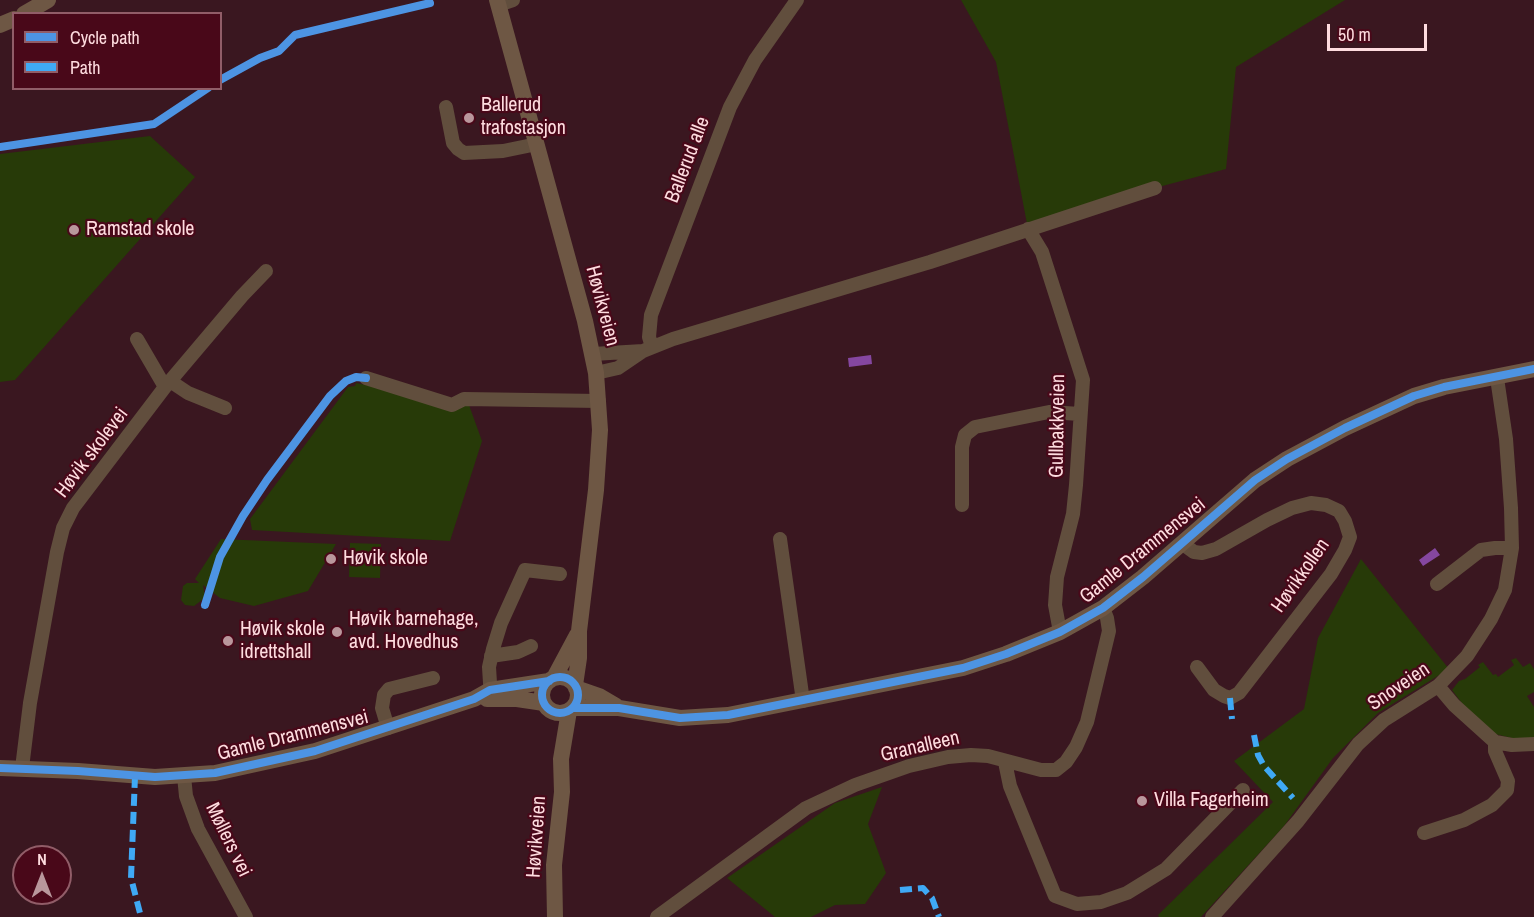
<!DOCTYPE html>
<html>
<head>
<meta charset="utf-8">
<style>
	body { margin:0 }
	#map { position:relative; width:1534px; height:917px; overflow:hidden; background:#3a1720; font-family:"Archivo Narrow",sans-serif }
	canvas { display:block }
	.legend { position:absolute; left:12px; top:12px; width:210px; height:78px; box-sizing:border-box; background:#490819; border:2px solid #915d68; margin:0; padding:8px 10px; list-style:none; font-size:18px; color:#fedcdf }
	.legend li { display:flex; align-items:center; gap:12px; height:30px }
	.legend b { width:30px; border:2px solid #915d68 }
	.north { position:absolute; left:12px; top:845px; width:60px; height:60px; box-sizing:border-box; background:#490819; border:2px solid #915d68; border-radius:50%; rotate:0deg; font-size:16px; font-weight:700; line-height:24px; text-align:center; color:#fedcdf }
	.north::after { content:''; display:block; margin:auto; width:21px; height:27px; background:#b9979c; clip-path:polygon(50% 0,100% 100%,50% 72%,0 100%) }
	.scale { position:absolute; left:1327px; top:24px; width:100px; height:27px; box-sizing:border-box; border:3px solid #fedcdf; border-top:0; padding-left:8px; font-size:18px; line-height:21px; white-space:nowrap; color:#fedcdf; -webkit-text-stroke:4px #490819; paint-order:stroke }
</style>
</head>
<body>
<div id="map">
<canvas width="1534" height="917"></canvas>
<ul class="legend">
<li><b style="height:8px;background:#4d94e3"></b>Cycle path</li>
<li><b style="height:8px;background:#3fa9f5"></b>Path</li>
</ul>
<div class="north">N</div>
<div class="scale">50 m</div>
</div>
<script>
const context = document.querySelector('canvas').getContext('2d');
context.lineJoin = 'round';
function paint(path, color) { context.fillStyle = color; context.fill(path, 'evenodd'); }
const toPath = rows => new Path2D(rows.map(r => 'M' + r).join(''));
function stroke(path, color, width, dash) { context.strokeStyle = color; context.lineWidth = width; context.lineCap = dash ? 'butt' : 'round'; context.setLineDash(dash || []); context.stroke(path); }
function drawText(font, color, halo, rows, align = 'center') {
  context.font = font + ' "Archivo Narrow",sans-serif'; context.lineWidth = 4.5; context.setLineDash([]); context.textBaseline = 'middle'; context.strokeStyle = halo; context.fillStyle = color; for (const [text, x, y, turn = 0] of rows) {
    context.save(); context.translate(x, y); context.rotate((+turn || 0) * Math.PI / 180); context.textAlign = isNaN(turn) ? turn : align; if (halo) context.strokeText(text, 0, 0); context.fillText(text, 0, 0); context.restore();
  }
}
paint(toPath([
	[961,0,1345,0,1236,67,1226,169,1155,188,1028,229,996,62],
	[150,136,195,177,15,380,0,382,0,154],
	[356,383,469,405,482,441,450,541,252,530,250,519,348,387,355,386],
	[221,539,336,544,308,591,254,606,220,598,203,585,205,596,202,600,194,606,185,605,181,600,183,586,187,583,199,583,195,579],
	[350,543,381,544,380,578,349,577],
	[1361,559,1449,669,1378,713,1333,758,1284,826,1201,917,1159,917,1158,915,1273,802,1234,761,1304,709,1318,638],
	[1516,658,1523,667,1530,663,1534,669,1534,692,1527,696,1534,707,1534,738,1516,739,1495,734,1464,706,1452,690,1459,681,1465,679,1480,667,1478,665,1483,662,1493,675,1496,674,1498,677,1514,665,1511,660],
	[882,787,868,824,886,873,865,904,835,905,811,917,775,917,727,878,835,803]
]), '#273a08');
paint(toPath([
	[871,355,872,364,849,367,848,358],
	[1435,548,1440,555,1423,566,1419,560]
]), '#8547a0');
stroke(toPath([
	[498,5,513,0],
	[446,107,453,143,458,149,464,153,503,151,537,144],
	[1028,229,1042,252,1083,380,1076,485,1073,514,1057,577,1055,605,1060,632],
	[137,339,165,387],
	[652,347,649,337,651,315,730,107,755,60,797,0],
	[593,354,643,351],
	[596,373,618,368,643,351,673,339,930,262,1155,188],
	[366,378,452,405,464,399,599,401],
	[170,381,188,393,225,408],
	[962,505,962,447,965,435,975,427,1049,412,1080,414],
	[780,539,803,701],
	[1183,544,1194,552,1202,553,1216,549,1267,520,1292,508,1311,503,1326,505,1339,511,1345,521,1350,537,1345,550,1331,574,1239,693,1230,698,1224,696,1214,690,1197,667],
	[1437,584,1481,550,1495,548,1512,548],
	[491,656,518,652,531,646],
	[1438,686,1454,705,1495,742,1512,745,1534,744],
	[491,699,489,667,493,649,501,623,525,570,560,574],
	[388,728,382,708,384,695,389,689,433,678],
	[1005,762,1010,786,1055,896,1077,904,1101,902,1127,893,1166,869,1243,790],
	[22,768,30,703,57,552,63,528,73,508,165,387,242,296,266,271],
	[184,776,186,796,198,829,246,917],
	[1424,833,1464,820,1492,805,1507,790,1508,781,1495,751,1495,742],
	[657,917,806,808,855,785,909,766,948,757,971,755,988,756,1041,770,1056,770,1066,762,1076,747,1087,722,1109,631,1107,618,1103,608],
	[1212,917,1298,821,1358,744,1384,720,1438,686,1467,656,1491,619,1505,590,1512,548,1511,508,1506,439,1497,378]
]), '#614e3d', 14);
stroke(toPath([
	[497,0,585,321,596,373,600,430,596,490,579,631,579,658,575,685],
	[24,14,48,0],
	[0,25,14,19],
	'542 695a18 18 0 1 1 36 0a18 18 0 1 1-36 0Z',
	[554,678,577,635],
	[576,688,599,696,616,706],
	[487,699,517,699,544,703],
	[573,708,619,708,680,718,728,715,963,668,1006,654,1060,632,1103,608,1143,577,1255,480,1287,459,1345,428,1414,396,1444,387,1534,369],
	[0,768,78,771,155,777,215,773,315,751,474,699,490,690,549,681],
	[555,917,554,865,562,792,561,759,569,711]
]), '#6e5744', 16);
stroke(toPath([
	[1230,698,1232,719],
	[1254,735,1258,755,1264,766,1293,798],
	[135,776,131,878,141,917],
	[900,890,923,888,932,898,939,917]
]), '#3fa9f5', 6, [12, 6]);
stroke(toPath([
	[220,80,260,58,279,51,295,35,430,3],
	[0,147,154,124,208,88],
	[205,605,220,557,243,516,267,480,330,396,346,381,356,377,366,378],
	'542 695a18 18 0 1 1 36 0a18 18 0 1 1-36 0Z',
	[573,708,619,708,680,718,728,715,963,668,1006,654,1060,632,1103,608,1143,577,1255,480,1287,459,1345,428,1414,396,1444,387,1534,369],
	[0,768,78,771,155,777,215,773,315,751,474,699,490,690,549,681]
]), '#4d94e3', 8);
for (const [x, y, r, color] of [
	[469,118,6,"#b9979c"],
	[74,230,6,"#b9979c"],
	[331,559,6,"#b9979c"],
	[337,632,6,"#b9979c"],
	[228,641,6,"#b9979c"],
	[1142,801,6,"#b9979c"]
]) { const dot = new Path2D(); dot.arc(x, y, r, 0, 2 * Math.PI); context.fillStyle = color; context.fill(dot); stroke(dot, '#490819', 2); }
drawText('20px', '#fedcdf', '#490819', [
	["Ballerud",481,106],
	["trafostasjon",481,129],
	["Ramstad skole",86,230],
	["Høvik skole",343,559],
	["Høvik barnehage,",349,620],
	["avd. Hovedhus",349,643],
	["Høvik skole",240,630],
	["idrettshall",240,653],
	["Villa Fagerheim",1154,801]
], 'left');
drawText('20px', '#fedcdf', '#490819', [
	["Ballerud alle",688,160,-69],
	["Høvikveien",602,306,75],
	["Gullbakkveien",1058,426,-89],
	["Høvik skolevei",92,453,-53],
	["Gamle Drammensvei",1143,551,-39],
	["Høvikkollen",1301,576,-55],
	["Snoveien",1399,687,-34],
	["Gamle Drammensvei",293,736,-14],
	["Granalleen",920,747,-13],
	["Høvikveien",537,837,-86],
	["Møllers vei",228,840,64]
]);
</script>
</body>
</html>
